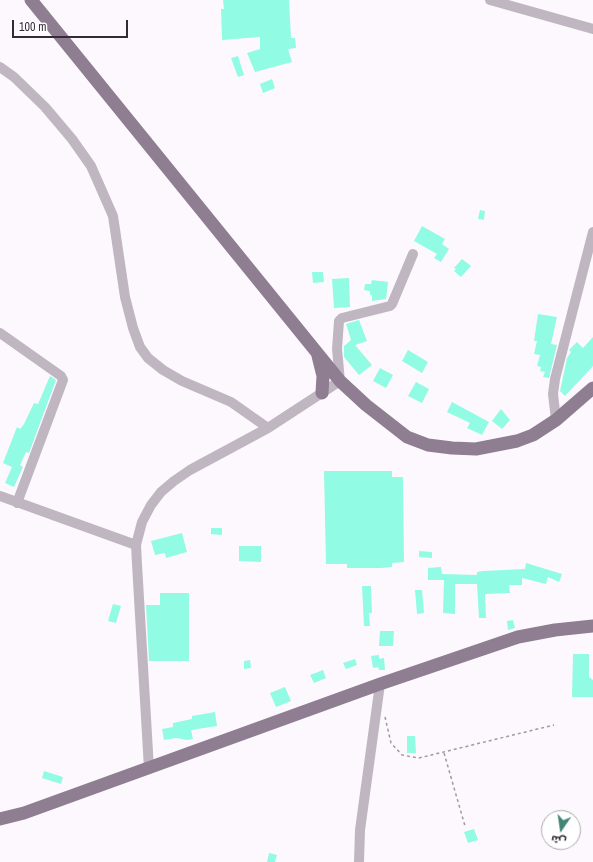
<!DOCTYPE html>
<html>
<head>
<meta charset="utf-8">
<style>
	body { margin:0 }
	#map { position:relative; width:593px; height:862px; overflow:hidden; background:#fdf8fe; font-family:"Archivo Narrow","Noto Sans Arabic",sans-serif }
	canvas { display:block }
	.north { position:absolute; left:541px; top:810px; width:40px; height:40px; box-sizing:border-box; background:#fff; border:1px solid #adaaae; border-radius:50%; rotate:193deg; font-size:11px; font-weight:700; line-height:16px; text-align:center; color:#332a35 }
	.north::after { content:''; display:block; margin:auto; width:14px; height:18px; background:#438577; clip-path:polygon(50% 0,100% 100%,50% 72%,0 100%) }
	.scale { position:absolute; left:12px; top:20px; width:116px; height:18px; box-sizing:border-box; border:2px solid #332a35; border-top:0; padding-left:5px; font-size:12px; line-height:14px; white-space:nowrap; color:#332a35; -webkit-text-stroke:3px #fff; paint-order:stroke }
</style>
</head>
<body>
<div id="map">
<canvas width="593" height="862"></canvas>
<div class="north">ش</div>
<div class="scale">100 m</div>
</div>
<script>
const context = document.querySelector('canvas').getContext('2d');
context.lineJoin = 'round';
function paint(path, color) { context.fillStyle = color; context.fill(path, 'evenodd'); }
const toPath = rows => new Path2D(rows.map(r => 'M' + r).join(''));
function stroke(path, color, width, dash) { context.strokeStyle = color; context.lineWidth = width; context.lineCap = dash ? 'butt' : 'round'; context.setLineDash(dash || []); context.stroke(path); }
paint(toPath([
	[223,0,289,0,291,38,295,38,296,48,288,49,292,62,255,72,247,53,260,49,260,37,222,40,221,9,224,9],
	[238,56,244,75,238,77,231,58],
	[272,79,275,88,263,93,260,84],
	[480,210,485,211,484,220,478,219],
	[422,226,445,239,442,244,449,249,441,262,434,258,437,254,414,241],
	[462,259,471,266,461,277,454,271,456,269,454,268],
	[312,272,323,272,324,282,313,283],
	[349,278,350,307,334,308,332,279],
	[372,280,388,282,386,299,372,301,372,295,370,295,370,291,364,290,365,284,371,284],
	[538,314,557,317,551,344,557,345,549,378,543,377,545,372,540,371,541,367,537,366,540,355,534,354,537,341,534,341],
	[359,320,367,341,355,345,372,365,359,375,344,357,344,346,351,340,346,324],
	[593,337,593,366,565,396,560,391,567,358,571,352,569,350,577,342,583,348],
	[408,350,428,362,422,373,402,361],
	[380,368,393,375,386,388,373,381],
	[50,376,56,380,29,453,26,452,20,465,23,467,14,487,5,483,12,467,3,463,17,427,20,429,24,424,34,403,38,404],
	[416,382,429,389,422,403,408,396],
	[452,402,489,422,482,435,467,428,470,423,447,412],
	[501,409,510,420,502,429,492,421],
	[324,471,392,471,392,477,403,477,404,562,392,563,392,567,381,568,347,568,347,564,326,564],
	[211,528,222,528,222,535,211,534],
	[182,533,187,552,166,558,165,553,155,555,151,541],
	[239,546,261,546,261,562,239,561],
	[419,551,432,552,432,558,419,557],
	[526,563,562,574,559,582,548,577,546,584,522,578,522,585,509,585,510,593,485,594,486,618,479,618,477,584,455,584,455,614,443,613,444,580,428,580,428,568,441,567,442,574,477,575,477,572,483,571,525,569],
	[362,586,371,586,372,613,369,613,370,626,364,626],
	[415,590,422,590,424,613,417,614],
	[160,593,189,593,189,661,149,661,146,605,160,605],
	[113,604,121,606,116,623,108,621],
	[513,620,515,628,508,630,507,621],
	[380,631,394,631,393,646,379,646],
	[573,654,589,654,589,677,593,680,593,697,572,697],
	[379,655,379,659,384,658,385,670,379,670,378,667,373,668,371,656],
	[355,659,357,665,346,669,343,663],
	[250,660,251,668,244,669,244,661],
	[323,670,326,678,314,683,310,675],
	[285,687,291,701,276,707,270,693],
	[215,712,217,726,191,730,193,739,187,740,176,738,164,740,162,729,173,727,173,723,192,719,192,716],
	[407,736,415,736,416,753,407,753],
	[44,771,63,777,61,784,42,778],
	[474,829,478,840,468,843,464,832],
	[269,853,277,855,275,862,267,862]
]), '#91fbe3');
stroke(toPath([
	[385,717,391,743,402,755,419,758,554,725],
	[444,753,465,826]
]), '#9f99a1', 1.5, [3, 3]);
stroke(toPath([
	[490,0,593,29],
	[0,67,14,77,45,107,72,139,91,166,113,216,125,297,133,328,140,347,148,358,163,370,182,381,231,402,268,428],
	[0,333,61,376,63,380,17,503],
	[556,420,553,394,555,379,593,232],
	[0,496,136,545],
	[149,769,137,564,136,545,142,522,151,505,161,492,174,481,190,470,268,428,340,381,337,349,339,321,342,318,390,306,392,304,413,254],
	[359,862,360,830,380,684]
]), '#c0b6c2', 10);
stroke(toPath([
	[31,0,340,381,366,405,407,437,428,445,452,448,476,449,517,441,533,435,556,420,593,388],
	[318,356,323,376,322,393],
	[0,819,24,813,380,684,518,637,555,630,593,626]
]), '#8f7d92', 13);
</script>
</body>
</html>
